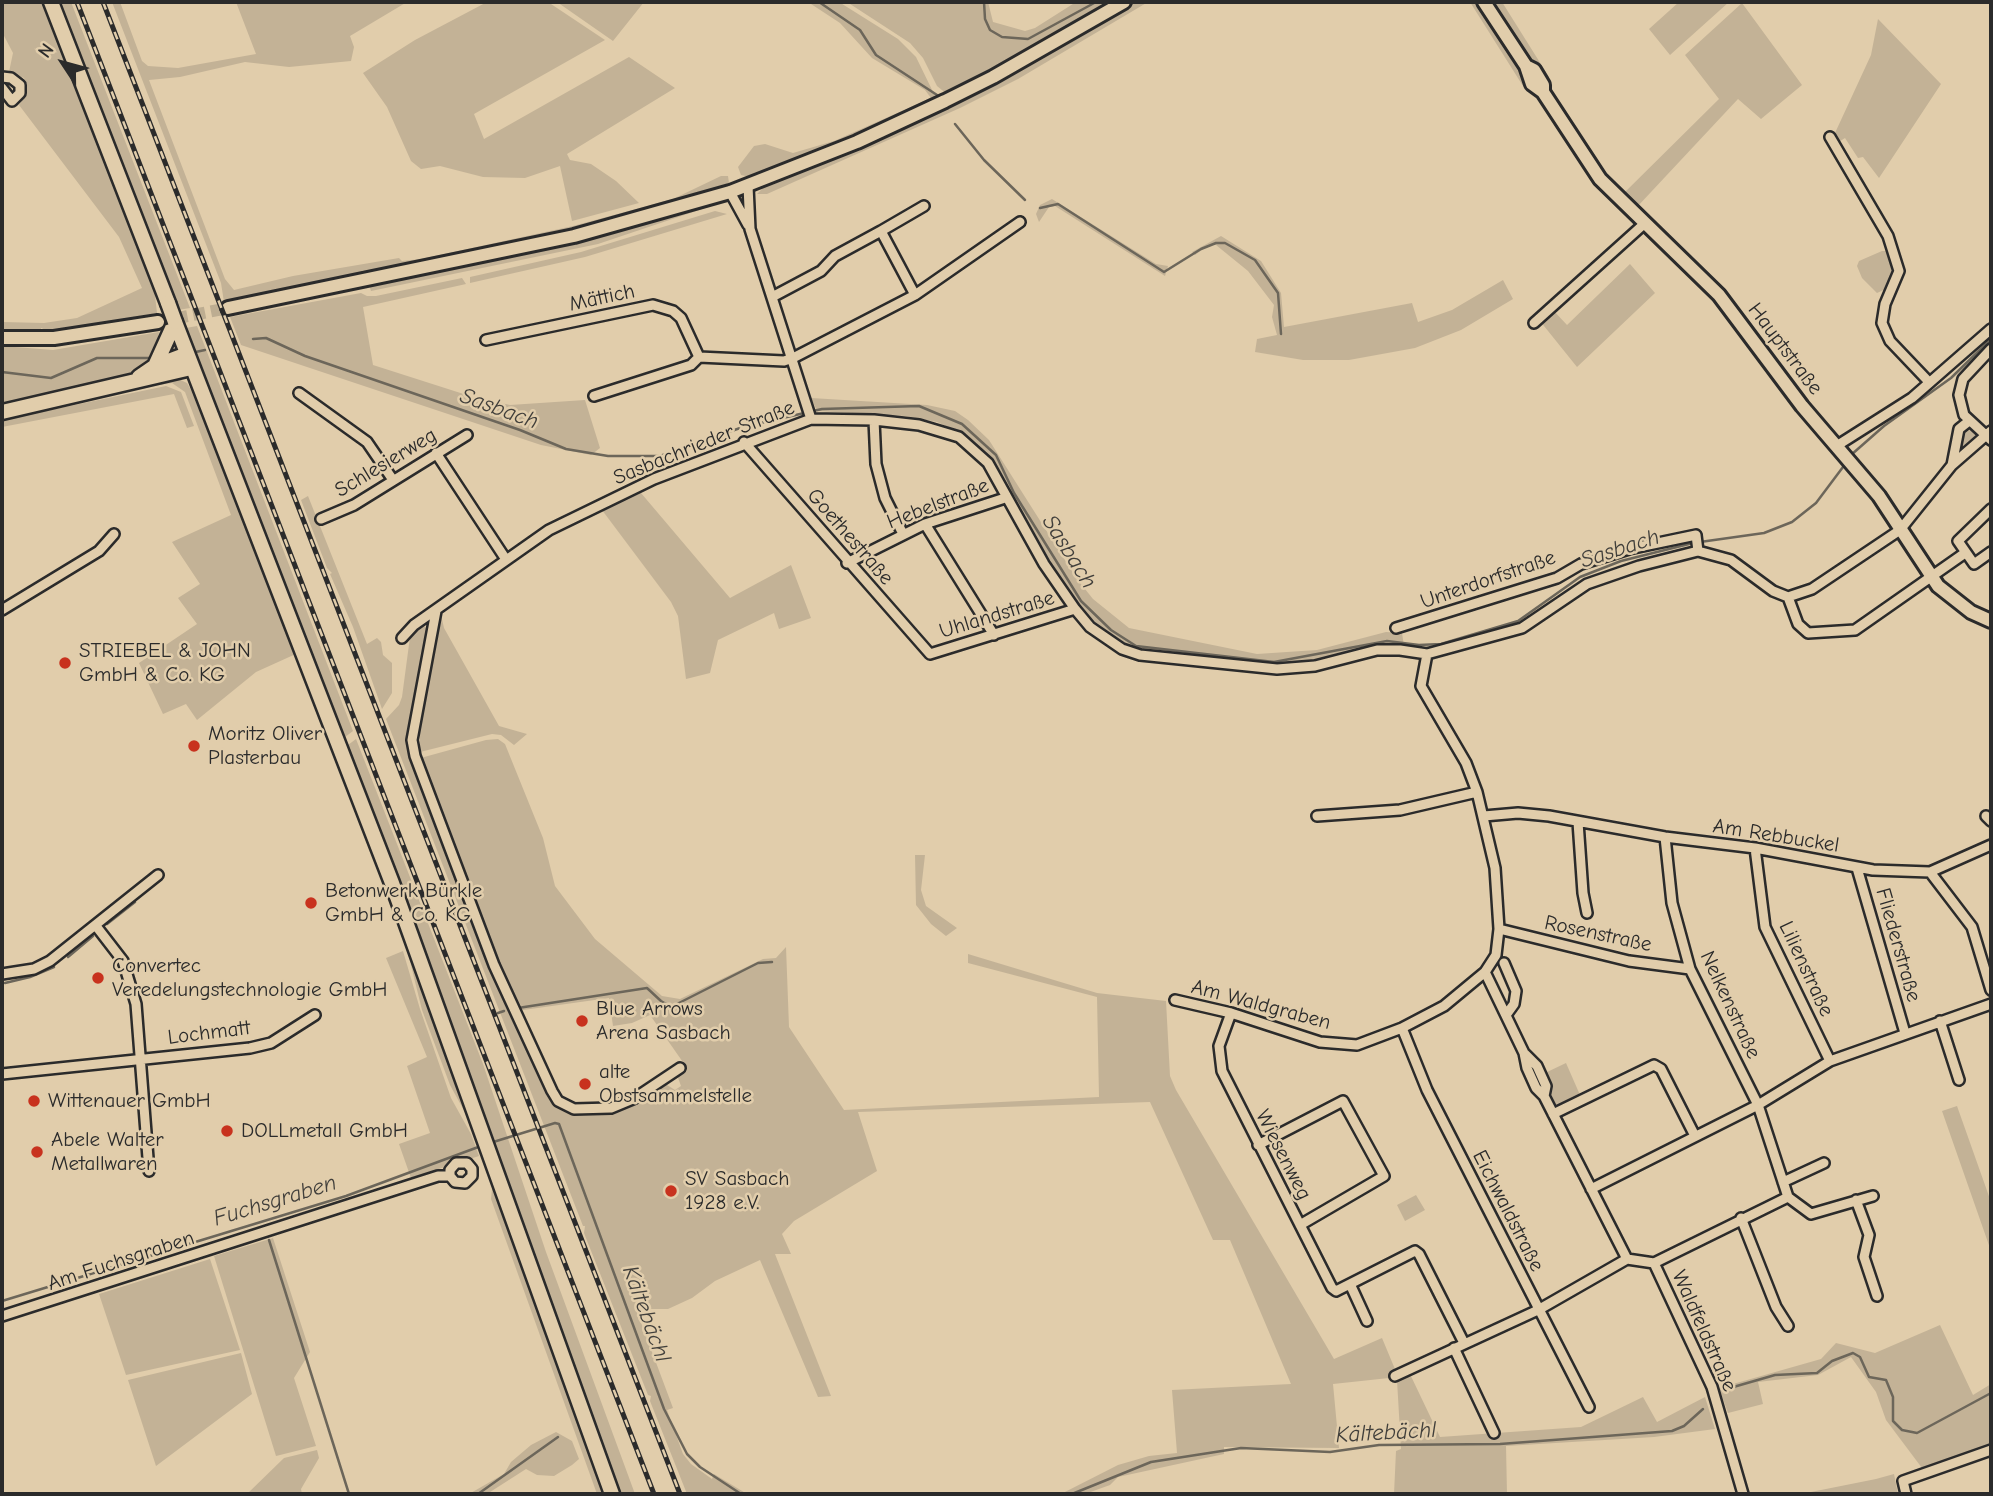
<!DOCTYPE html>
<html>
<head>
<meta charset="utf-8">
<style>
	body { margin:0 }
	#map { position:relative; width:1993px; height:1496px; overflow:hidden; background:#e1cdab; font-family:"Comic Neue",sans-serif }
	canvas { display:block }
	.frame { position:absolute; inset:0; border:4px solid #2b2b2b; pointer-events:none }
	.north { position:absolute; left:28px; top:28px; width:70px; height:70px; -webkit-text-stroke:5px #e1cdab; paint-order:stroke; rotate:306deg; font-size:19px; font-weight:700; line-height:28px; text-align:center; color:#2b2b2b }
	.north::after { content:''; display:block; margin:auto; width:24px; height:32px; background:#2b2b2b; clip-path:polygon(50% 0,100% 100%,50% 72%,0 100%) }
</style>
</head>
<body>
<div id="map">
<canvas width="1993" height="1496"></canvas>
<div class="frame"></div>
<div class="north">N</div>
</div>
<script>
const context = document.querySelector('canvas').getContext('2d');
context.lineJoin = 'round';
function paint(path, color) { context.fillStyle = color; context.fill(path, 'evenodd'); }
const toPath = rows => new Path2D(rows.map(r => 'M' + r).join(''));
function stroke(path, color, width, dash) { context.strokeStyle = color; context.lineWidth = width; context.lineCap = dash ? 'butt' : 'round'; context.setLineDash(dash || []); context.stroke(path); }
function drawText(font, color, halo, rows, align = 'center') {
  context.font = font + ' "Comic Neue",sans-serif'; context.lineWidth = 5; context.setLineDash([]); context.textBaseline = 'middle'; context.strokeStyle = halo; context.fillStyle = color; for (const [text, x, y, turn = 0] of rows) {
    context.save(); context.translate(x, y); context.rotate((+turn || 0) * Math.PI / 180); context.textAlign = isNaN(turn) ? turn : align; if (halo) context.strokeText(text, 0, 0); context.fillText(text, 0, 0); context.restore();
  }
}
paint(toPath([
	[2,2,45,2,143,257,154,287,157,313,51,332,41,328,41,333,2,333,2,322,44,323,77,318,142,288,119,237,19,105,27,93,27,85,24,78,9,72,13,53,2,32],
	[57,2,71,2,190,308,178,310],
	[112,2,120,2,142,61,148,66,178,68,256,54,236,2,407,2,350,36,354,47,351,61,289,67,245,62,180,77,149,80,225,279,234,290,293,276,399,258,402,261,421,259,573,226,673,199,721,176,728,176,729,183,586,229,367,276,363,270,359,276,224,302,221,283],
	[487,2,548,2,605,40,474,114,484,139,629,57,675,88,567,154,570,160,591,164,616,181,639,203,572,221,560,166,525,178,483,177,440,166,421,169,411,161,387,107,363,73,415,40],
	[557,2,644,2,613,41],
	[808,2,839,2,898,39,916,57,935,96,933,102,858,137,750,177,741,175,738,167,754,146,765,144,793,153,834,141,931,98,925,90,872,58,840,23],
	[847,2,988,2,993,22,1025,31,1035,28,1076,2,1115,2,1048,43,948,95,937,86,923,58,910,43],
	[1131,2,1148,2,1018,79,960,108,767,194,757,194,765,186,847,151,1099,22],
	[1470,2,1477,2,1526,80,1523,86],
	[1492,2,1502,2,1549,77,1548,88],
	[1679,2,1729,2,1670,55,1649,29],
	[1742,3,1802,85,1761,119,1738,99,1637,207,1624,193,1719,99,1685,55],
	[1878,19,1941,84,1879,178,1863,157,1858,158,1845,138,1837,143,1835,133,1871,55],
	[1052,199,1156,264,1168,266,1165,276,1055,206,1049,207,1039,222,1036,214,1040,205],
	[713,202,720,203,598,244,371,291,369,285,597,235],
	[715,211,727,214,585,257,470,283,470,277,581,252],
	[1221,236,1261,261,1281,293,1284,327,1412,303,1418,322,1452,310,1503,280,1513,299,1461,330,1415,348,1349,360,1303,360,1255,352,1257,339,1277,335,1272,317,1274,305,1248,271,1216,245,1210,244,1195,255,1192,252],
	[1882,251,1890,251,1893,277,1888,288,1877,293,1862,278,1857,266,1859,261],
	[1630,264,1655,293,1577,367,1540,321,1553,310,1567,325],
	[462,278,466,284,363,307,373,365,473,397,510,405,585,400,600,448,591,455,541,445,241,345,230,317,361,293,367,296,376,296],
	[197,326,353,731,345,737,186,328],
	[159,332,155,354,127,376,107,383,2,408,2,346,53,350],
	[174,377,187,383,191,390,298,653,256,672,197,720,186,704,163,714,139,663,197,624,178,598,200,584,172,542,231,515,185,392,172,383,122,390],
	[166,386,181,392,194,426,187,428,174,394,2,427,2,420],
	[811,398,927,405,955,411,968,420,989,440,1077,579,1093,599,1129,628,1257,654,1317,650,1386,632,1402,633,1404,646,1383,645,1312,663,1278,665,1148,655,1127,648,1110,639,1076,603,984,454,959,432,937,422,905,416,817,411],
	[1973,428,1979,435,1962,452,1960,450,1963,434],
	[641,493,730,598,791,565,811,618,779,629,774,613,718,640,710,673,686,679,678,616,671,602,602,510],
	[308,496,367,644,377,638,381,642,383,655,392,663,392,693,382,709,353,627,330,574,332,573,327,568,301,500],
	[441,615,444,628,499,726,527,734,514,745,501,735,492,734,420,752,420,729],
	[423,625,428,630,426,645,408,749,509,1014,555,1104,575,1113,614,1111,634,1103,664,1083,675,1090,681,1086,677,1075,687,1068,650,1015,632,1023,613,1026,609,998,516,1011,417,759,486,740,498,739,505,744,543,838,555,886,595,939,662,996,680,999,763,959,776,958,786,947,789,1027,844,1110,1099,1097,1097,997,968,963,968,954,1097,993,1166,1001,1170,1076,1176,1090,1334,1359,1382,1338,1397,1374,1389,1378,1333,1384,1339,1448,1224,1447,1224,1454,1118,1477,1110,1485,1085,1494,1061,1494,1118,1465,1149,1456,1177,1453,1172,1390,1291,1384,1230,1240,1213,1240,1150,1102,858,1112,877,1171,794,1221,782,1234,791,1254,775,1254,831,1396,818,1397,760,1260,715,1281,692,1298,668,1309,636,1309,673,1408,667,1410,683,1454,691,1464,712,1479,714,1474,747,1494,687,1494,650,1401,651,1396,648,1395,584,1233,585,1226,583,1226,386,719,399,705,402,697,410,637],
	[356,739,483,1064,546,1252,635,1494,620,1494,348,745],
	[915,855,925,855,921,890,926,906,957,928,946,936,931,924,916,905],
	[407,949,410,949,473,1127,450,1085,422,1010],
	[403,951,420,1009,451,1098,471,1134,479,1156,411,1178,399,1144,430,1133,407,1066,427,1057,386,958],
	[1566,1063,1580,1095,1558,1107,1552,1098,1545,1073],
	[1957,1106,1991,1202,1991,1251,1942,1111],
	[496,1187,608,1494,597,1494,491,1199,492,1189],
	[1416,1195,1425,1210,1405,1221,1397,1205],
	[273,1238,310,1352,294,1378,316,1446,276,1456,214,1256],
	[210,1259,240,1350,126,1375,99,1294],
	[1940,1325,1973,1395,1991,1384,1991,1445,1960,1458,1922,1468,1886,1420,1876,1392,1851,1357,1818,1375,1758,1382,1763,1404,1728,1413,1719,1388,1821,1359,1836,1343,1875,1353],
	[241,1353,252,1394,156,1466,128,1380],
	[1409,1372,1440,1437,1581,1427,1643,1397,1657,1422,1705,1397,1715,1429,1654,1437,1506,1446,1507,1494,1394,1494,1396,1451,1401,1449,1397,1380],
	[556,1432,572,1441,579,1459,572,1465,554,1476,537,1475,526,1469,487,1494,469,1494,504,1474,511,1462,531,1445],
	[317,1450,319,1458,301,1489,302,1494,247,1494,284,1458],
	[1894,1474,1898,1494,1801,1494,1876,1479]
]), '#c3b296');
stroke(toPath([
	[819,2,860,30,876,55,937,95],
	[984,2,985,19,990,30,1002,37,1028,39,1096,2],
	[955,124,984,160,1025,200],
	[1040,208,1058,204,1164,272,1201,249,1216,243,1225,243,1255,260,1278,293,1281,334],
	[253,339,266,338,305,356,520,430,566,449,608,456,660,456,743,427,822,409,919,406,962,424,996,455,1014,493,1081,601,1111,630,1136,646,1274,662,1387,641,1419,645,1441,644,1518,621,1580,577,1621,561,1693,543],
	[191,353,205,350],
	[2,372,51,378,97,358,154,358],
	[1851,455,1884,426,1951,378,1991,339],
	[1700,542,1764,533,1792,522,1816,503,1846,463],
	[107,924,135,902],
	[68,957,93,936],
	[5,983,30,977,54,967],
	[518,1008,647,988,661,1001,671,1007,758,963,772,962],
	[498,1013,504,1011],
	[490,1143,555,1123,559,1124,664,1409,687,1454,700,1467,741,1494],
	[269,1240,349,1494],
	[2,1301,346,1196,481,1146],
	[1723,1390,1775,1375,1817,1373,1832,1361,1853,1353,1860,1357,1869,1377,1886,1380,1893,1397,1893,1421,1902,1430,1917,1433,1991,1393],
	[478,1494,558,1437],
	[1072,1494,1151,1462,1241,1448,1330,1452,1379,1445,1500,1444,1672,1431,1684,1426,1703,1409]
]), '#6c665a', 2.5);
stroke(toPath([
	[158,322,228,308]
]), '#bdad91', 12, [12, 6]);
const street = toPath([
	[2,77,11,78,20,85,20,93,12,101,2,88],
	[1830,137,1888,236,1899,271,1885,304,1882,323,1890,341,1929,382],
	[748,186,750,229,811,419],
	[730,192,748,225],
	[881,231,924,206],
	[774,296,821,271,835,256,881,231,915,295],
	[1534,323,1644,224],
	[486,340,653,305,673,311,681,318,699,357,691,365,594,396],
	[1991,349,1963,379,1959,395,1964,415,1991,440],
	[699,357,784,361,793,358,915,295,1020,222],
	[299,393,367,442,393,480],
	[874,420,876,464,885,498,903,534],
	[744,442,930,654,1075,609],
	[1838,445,1912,398,1991,329],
	[436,453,505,558],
	[1952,465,1959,429,1969,421],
	[1991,509,1958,541,1974,564,1991,552],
	[321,519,354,505,467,435],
	[925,524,994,635],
	[847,563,925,524,1005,498],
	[1788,597,1798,624,1808,633,1855,630,1965,553],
	[2,610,99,551,114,534],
	[436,611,412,740,415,756,494,965,552,1091,558,1101,574,1109,611,1108,635,1098,680,1068],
	[1396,628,1557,578,1581,564,1629,549,1696,535,1698,551],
	[402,638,414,625,549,530,654,479,811,419,874,420,919,425,959,437,988,463,1044,564,1075,609,1090,627,1122,649,1140,655,1277,669,1315,666,1377,650,1400,650,1427,654,1522,628,1587,584,1639,566,1698,551,1731,560,1773,591,1788,597,1812,589,1900,530,1952,465,1991,431],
	[1317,816,1400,810,1477,792],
	[1484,816,1518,813,1549,816,1665,837,1755,848,1873,870,1930,872,1972,927,1991,990],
	[1986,816,1991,821],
	[1578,822,1583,893,1587,913],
	[1755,848,1765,927,1830,1061],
	[1857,868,1905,1033],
	[1930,872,1991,845],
	[96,926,123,961,136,1004,149,1171],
	[1499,929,1629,961,1690,969],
	[1504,963,1516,991,1514,1004,1506,1015],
	[1485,972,1524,1053,1527,1068,1536,1088,1544,1096,1627,1259],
	[2,974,34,969,50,961,158,875],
	[1175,1000,1231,1013,1320,1042,1357,1045,1402,1028,1444,1006,1485,972,1496,955,1499,929,1495,868,1477,792,1466,763,1421,686,1427,654],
	[1231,1013,1219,1046,1222,1071,1332,1288,1336,1291,1415,1251,1419,1254,1464,1343],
	[1940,1021,1959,1080],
	[1402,1028,1427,1090,1589,1407],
	[1525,1054,1537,1066,1546,1086,1544,1096],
	[2,1074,250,1048,271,1043,315,1015],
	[1553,1114,1654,1065,1661,1069,1695,1136],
	[1258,1145,1343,1101,1384,1176,1300,1225],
	[1783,1182,1824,1163],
	[1591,1189,1758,1105,1830,1061,1991,1004],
	[1788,1197,1811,1214,1873,1196],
	[1856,1200,1869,1235,1864,1257,1877,1296],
	[1741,1218,1776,1307,1788,1326],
	[1627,1259,1654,1263],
	[1654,1263,1788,1197,1758,1105,1690,969,1672,903,1665,837],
	[1654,1263,1712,1387,1743,1494],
	[1350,1284,1367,1321],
	[2,1316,438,1176,450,1176,455,1182,465,1183,472,1176,472,1169,467,1163,456,1163,450,1170,450,1176],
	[1454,1348,1494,1433],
	[1395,1376,1538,1310,1627,1259],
	[1906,1494,1903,1481,1991,1450]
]);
const secondary = toPath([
	[1484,2,1526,66,1534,70,1543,85,1543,92,1600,179,1719,295,1802,406,1879,496,1938,586,1971,612,1991,621],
	[1526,66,1532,84,1543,92],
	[228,308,574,236,730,192,857,142,945,101,993,77,1124,2],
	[2,338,54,338,158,322]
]);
const primary = toPath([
	[51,2,168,303],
	[175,322,392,883,612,1494],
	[155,366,187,354],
	[139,377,155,366,175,322],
	[2,412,191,368]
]);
stroke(street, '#2b2b2b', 14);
stroke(secondary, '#2b2b2b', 18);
stroke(primary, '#2b2b2b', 19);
stroke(street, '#e1cdab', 9);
stroke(secondary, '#e1cdab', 12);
stroke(primary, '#e1cdab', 14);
const rail = toPath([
	[77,2,654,1494],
	[103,2,680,1494]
]);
stroke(rail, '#2b2b2b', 5);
stroke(rail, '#e1cdab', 2.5, [8]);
const primaryBridge = toPath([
	[168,303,175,322]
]);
stroke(primaryBridge, '#2b2b2b', 19, []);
stroke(primaryBridge, '#e1cdab', 14);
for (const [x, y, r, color] of [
	[65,663,7,"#c8321e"],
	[194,746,7,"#c8321e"],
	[311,903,7,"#c8321e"],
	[98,978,7,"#c8321e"],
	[582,1021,7,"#c8321e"],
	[585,1084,7,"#c8321e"],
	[34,1101,7,"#c8321e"],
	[227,1131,7,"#c8321e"],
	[37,1152,7,"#c8321e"],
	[671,1191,7,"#c8321e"]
]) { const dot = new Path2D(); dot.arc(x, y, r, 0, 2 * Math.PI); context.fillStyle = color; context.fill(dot); stroke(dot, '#e1cdab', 2.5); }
drawText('21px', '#2b2b2b', '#e1cdab', [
	["Mättich",602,298,-12],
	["Hauptstraße",1785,349,53],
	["Sasbachrieder Straße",704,443,-22],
	["Schlesierweg",386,463,-31],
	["Hebelstraße",938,504,-21],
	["Goethestraße",850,537,49],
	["Unterdorfstraße",1488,580,-19],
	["Uhlandstraße",997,615,-17],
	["Am Rebbuckel",1776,836,9],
	["Rosenstraße",1598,934,12],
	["Fliederstraße",1898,945,74],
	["Lilienstraße",1806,969,65],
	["Am Waldgraben",1261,1005,15],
	["Nelkenstraße",1730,1005,65],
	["Lochmatt",209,1033,-7],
	["Wiesenweg",1283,1155,63],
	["Eichwaldstraße",1508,1211,63],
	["Am Fuchsgraben",121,1261,-18],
	["Waldfeldstraße",1704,1331,66]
]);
drawText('21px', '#2b2b2b', '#e1cdab', [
	["STRIEBEL & JOHN",79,651],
	["GmbH & Co. KG",79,675],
	["Moritz Oliver",208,734],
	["Plasterbau",208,758],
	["Betonwerk Bürkle",325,891],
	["GmbH & Co. KG",325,915],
	["Convertec",112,966],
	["Veredelungstechnologie GmbH",112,990],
	["Blue Arrows",596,1009],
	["Arena Sasbach",596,1033],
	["alte",599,1072],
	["Obstsammelstelle",599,1096],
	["Wittenauer GmbH",48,1101],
	["DOLLmetall GmbH",241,1131],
	["Abele Walter",51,1140],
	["Metallwaren",51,1164],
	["SV Sasbach",685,1179],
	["1928 e.V.",685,1203]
], 'left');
drawText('italic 23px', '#413f3b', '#e1cdab', [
	["Sasbach",499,409,20],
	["Sasbach",1620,549,-18],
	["Sasbach",1069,552,58],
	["Fuchsgraben",275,1201,-17],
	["Kältebächl",646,1314,70],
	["Kältebächl",1386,1433,-3]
]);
</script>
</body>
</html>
